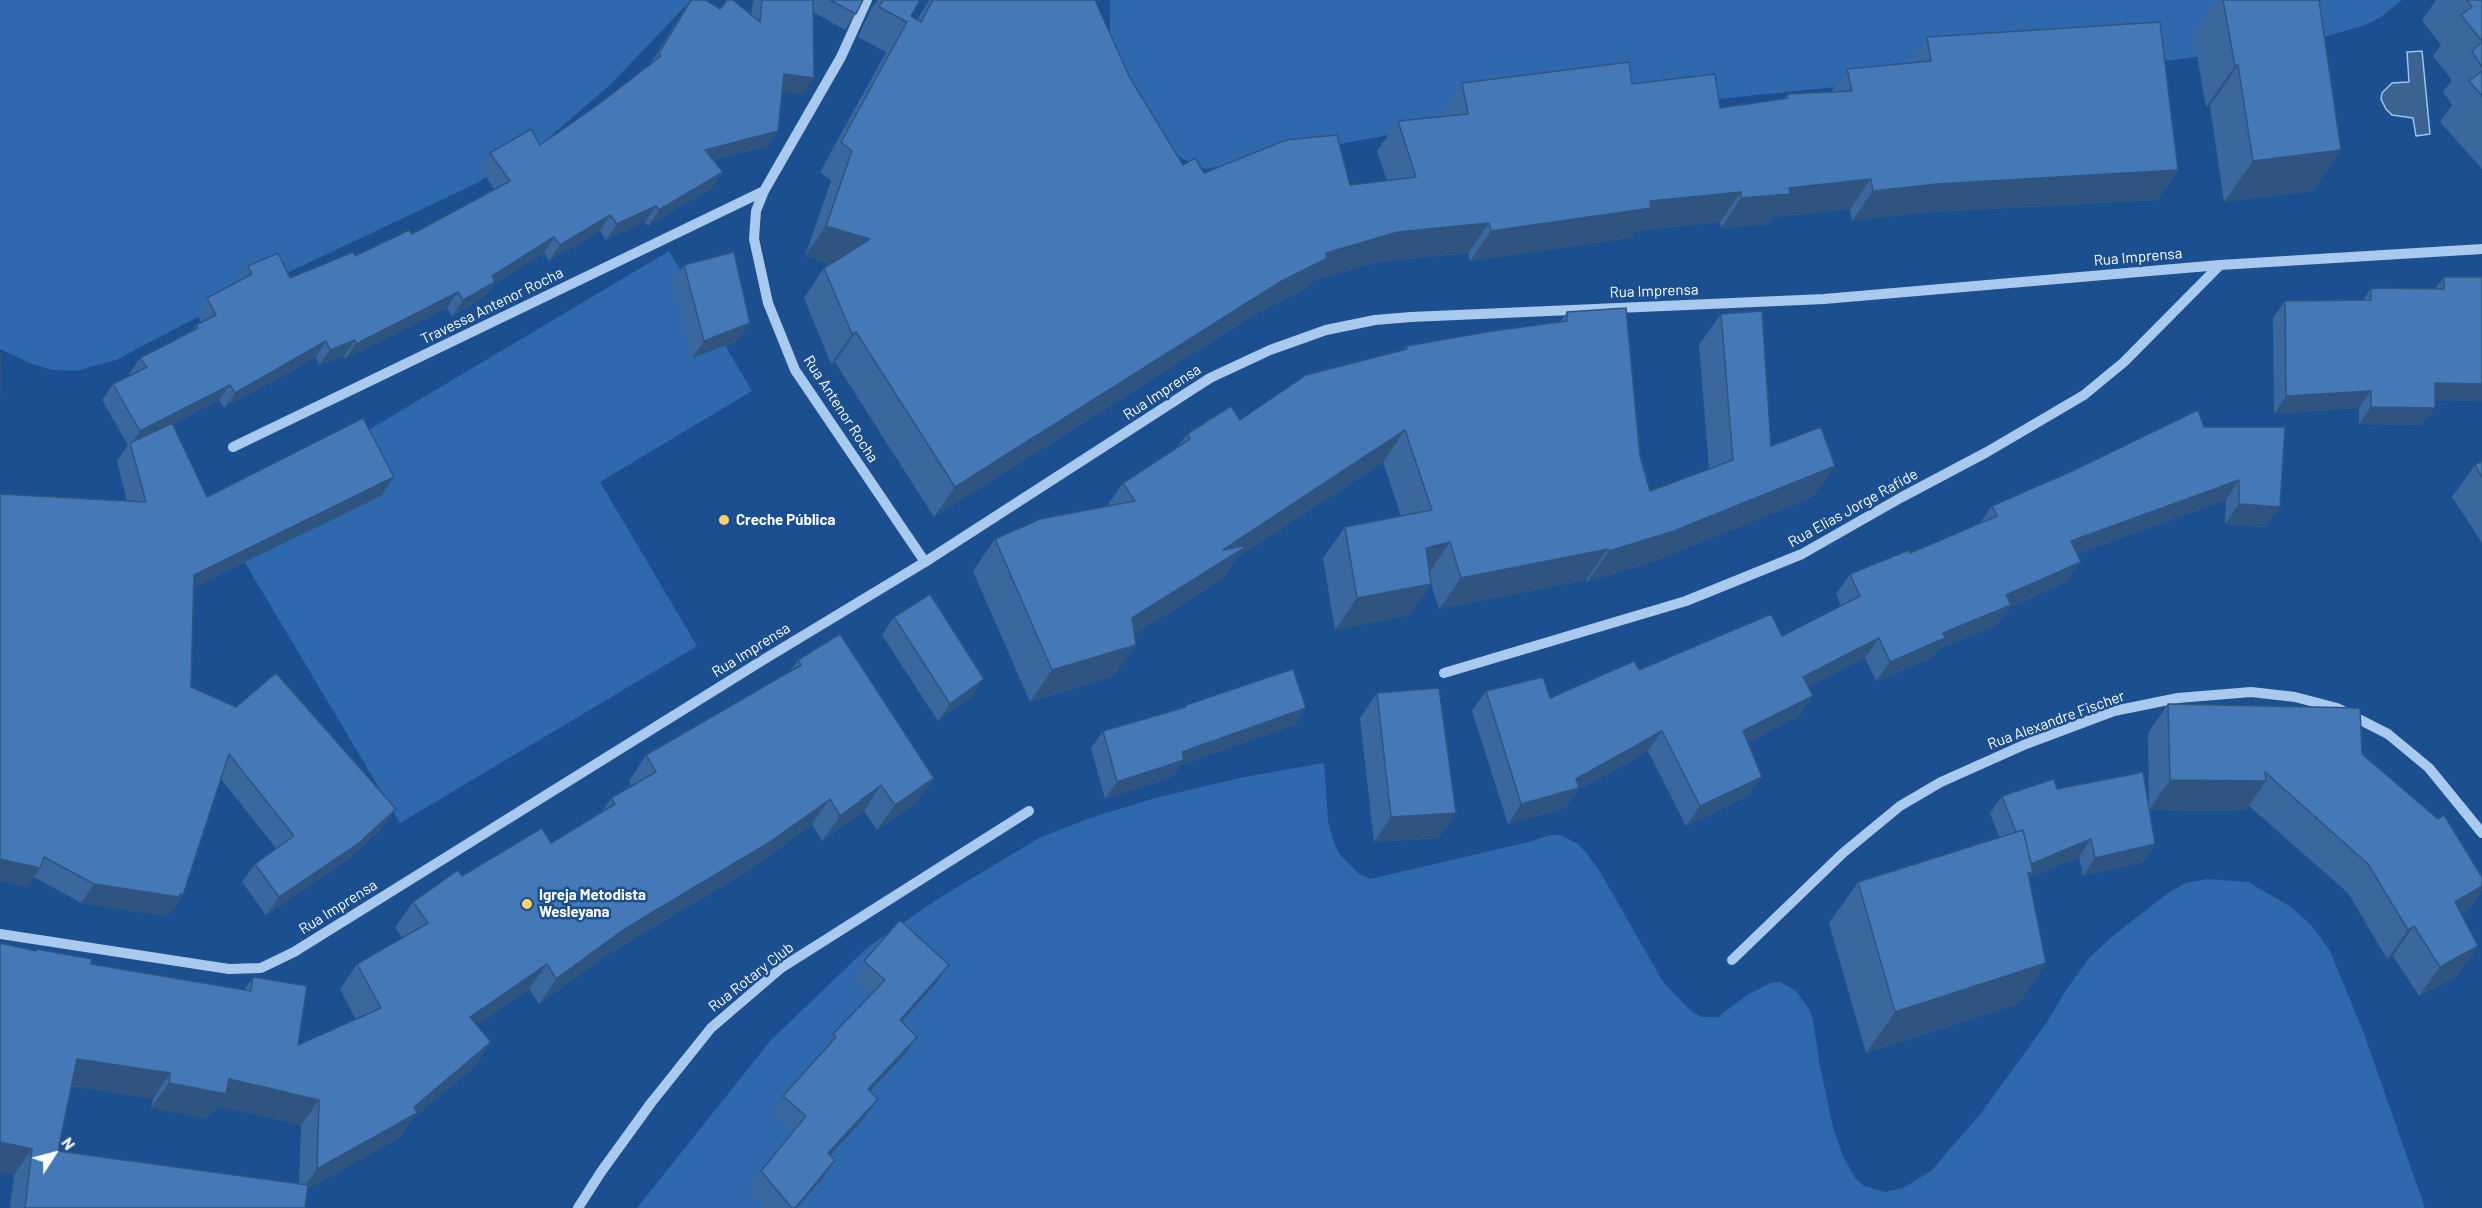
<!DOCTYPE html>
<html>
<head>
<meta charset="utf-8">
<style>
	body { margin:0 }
	#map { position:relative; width:2482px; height:1208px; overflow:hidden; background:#1b4f8f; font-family:Barlow,sans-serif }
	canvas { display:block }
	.north { position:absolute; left:24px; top:1124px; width:60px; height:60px; -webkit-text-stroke:4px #1b4f8f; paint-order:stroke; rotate:54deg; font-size:16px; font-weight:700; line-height:24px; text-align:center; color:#fff }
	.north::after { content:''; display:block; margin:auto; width:21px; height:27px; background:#fff; clip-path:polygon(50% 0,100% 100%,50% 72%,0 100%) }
</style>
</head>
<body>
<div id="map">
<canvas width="2482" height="1208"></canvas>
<div class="north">N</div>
</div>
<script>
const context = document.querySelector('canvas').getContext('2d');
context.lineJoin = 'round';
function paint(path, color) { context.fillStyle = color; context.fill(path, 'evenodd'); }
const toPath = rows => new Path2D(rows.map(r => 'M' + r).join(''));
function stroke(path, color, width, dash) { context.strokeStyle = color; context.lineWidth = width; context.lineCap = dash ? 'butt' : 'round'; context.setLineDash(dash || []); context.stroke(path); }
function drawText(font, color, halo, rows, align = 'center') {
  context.font = font + ' Barlow,sans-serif'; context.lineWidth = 5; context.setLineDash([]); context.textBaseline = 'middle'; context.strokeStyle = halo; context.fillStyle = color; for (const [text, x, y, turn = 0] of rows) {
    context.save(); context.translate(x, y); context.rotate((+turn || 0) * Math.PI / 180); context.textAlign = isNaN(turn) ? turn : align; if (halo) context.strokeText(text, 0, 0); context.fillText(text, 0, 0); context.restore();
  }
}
paint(toPath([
	[0,0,691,0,610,85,538,147,473,185,234,298,116,360,76,371,52,370,30,363,0,349],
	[1110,0,2402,0,2381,17,2365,25,2317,39,2175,60,1875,83,1415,130,1205,169,1177,156,1110,51],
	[669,251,752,391,600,482,697,646,400,823,219,519],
	[1324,763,1328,821,1334,843,1341,856,1359,874,1370,879,1529,842,1550,835,1561,835,1578,844,1587,854,1599,870,1663,982,1691,1011,1702,1017,1718,1017,1747,995,1771,983,1780,982,1796,991,1809,1009,1813,1020,1820,1067,1833,1127,1843,1156,1855,1178,1864,1186,1885,1192,1903,1188,1931,1171,1982,1112,2047,1022,2066,990,2089,958,2114,935,2168,893,2186,883,2207,879,2248,882,2291,907,2312,926,2330,951,2363,1031,2425,1208,637,1208,771,1040,867,948,939,898,1039,838,1090,818,1155,798,1244,777]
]), '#2e69ad');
const water = toPath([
	[2422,51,2430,134,2416,136,2413,118,2392,115,2386,109,2381,99,2382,93,2392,83,2409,82,2407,52,2422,51]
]);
paint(water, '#3c6290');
stroke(water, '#9cc4f0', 1.5);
stroke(toPath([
	[867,0,841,57,764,191,756,211,754,239,768,303,795,370,925,562],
	[233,447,764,191],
	[1444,673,1686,601,1802,554,1902,497,1987,452,2084,395,2124,362,2220,265],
	[0,934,229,969,261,968,294,952,763,660,925,562,1210,378,1270,350,1326,330,1375,320,1411,317,1824,299,2220,265,2482,249],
	[1732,960,1843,853,1900,806,1941,782,2026,744,2114,711,2178,698,2251,692,2295,697,2337,708,2388,734,2429,768,2482,833],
	[578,1208,601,1172,651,1103,711,1028,781,968,1029,811]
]), '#a9c9ee', 10);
paint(toPath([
	[690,0,706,0,720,9,751,15,753,0,863,0,856,14,845,30,813,12,814,78,803,94,782,91,767,146,713,160,712,188,648,226,645,222,606,240,600,231,549,261,544,253,494,284,484,297,452,316,447,308,345,359,344,356,319,365,316,357,224,408,219,400,173,424,207,497,381,496,194,587,191,687,383,827,346,861,266,915,242,882,255,864,276,848,221,779,183,895,170,913,168,913,165,916,81,903,34,877,27,887,0,881,0,494,127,501,117,461,128,445,102,400,113,384,131,375,129,374,140,358,191,332,196,325,201,322,197,313,207,298,237,282,248,266,290,278,412,234,494,189,480,168,490,153,540,145,599,104,651,63],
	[878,0,920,0,911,16,917,20,929,0,1095,0,1129,76,1183,165,1204,173,1350,185,1387,181,1377,151,1398,121,1442,117,1441,113,1462,83,1632,84,1720,108,1784,99,1787,94,1831,92,1847,69,1908,64,1927,37,2178,170,2157,200,1916,213,1852,221,1850,209,1774,217,1769,224,1721,228,1720,222,1635,231,1630,238,1470,261,1468,253,1377,262,1312,281,1307,288,1259,312,934,517,835,362,831,364,804,298,824,268,831,264,805,256,831,181,820,172,886,52,858,37,871,9],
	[2215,0,2319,0,2313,191,2224,202,2210,106,2206,107,2193,33],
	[2436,0,2482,0,2482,169,2440,122,2452,105,2443,92,2452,80,2433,56,2441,45,2422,20],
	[684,265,738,341,692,358,672,282],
	[2444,277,2482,277,2482,401,2435,400,2423,425,2359,424,2359,408,2274,414,2273,318,2285,301,2363,300,2371,288,2435,289],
	[1567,312,1640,456,1650,491,1709,469,1699,345,1721,314,1771,446,1813,497,1652,562,1587,582,1586,580,1439,609,1431,584,1409,615,1335,630,1323,558,1345,527,1401,516,1383,462,1237,558,1222,579,1135,634,1114,676,1030,702,973,571,995,539,1106,507,1123,483,1177,447,1187,434,1240,420,1404,349,1407,346,1560,322],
	[2204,427,2280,507,2266,527,2225,524,2226,500,2077,554,2067,582,2010,607,1997,625,1937,650,1932,658,1876,681,1865,658,1808,687,1799,716,1748,742,1762,777,1748,796,1686,826,1648,751,1577,791,1565,808,1508,824,1472,711,1486,691,1550,698,1639,670,1782,636,1841,606,1836,594,1850,574,1910,553,1979,524,1992,506],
	[2482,461,2482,543,2452,497,2475,465],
	[894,617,972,696,938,721,882,635],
	[798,660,934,778,916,803,877,830,864,811,822,841,812,824,753,868,605,956,539,1004,529,989,477,1025,491,1042,474,1067,413,1118,399,1138,307,1189,305,1208,10,1208,14,1175,35,951,36,949,91,964,244,990,253,977,298,1045,356,1020,340,989,357,964,402,938,395,927,413,902,462,876,551,843,601,813,611,798,632,786,629,781,646,755,790,671],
	[71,1086,153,1099,151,1108,208,1119,217,1106,301,1125,299,1184,58,1151],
	[1377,693,1439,838,1374,842,1360,718],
	[2168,704,2362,754,2482,877,2482,890,2466,913,2462,916,2478,946,2457,976,2419,996,2393,956,2387,959,2348,893,2249,806,2245,811,2149,810,2148,733],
	[1186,705,1306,708,1294,725,1181,765,1172,777,1105,799,1091,748,1103,731,1184,708],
	[2057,789,2155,844,2143,862,2083,876,2079,857,2029,878,2046,963,2018,1004,1866,1053,1829,923,1858,882,1999,837,1990,813,2002,796],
	[864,961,937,982,902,1022,917,1037,905,1054,870,1091,878,1099,866,1116,830,1155,823,1178,797,1208,765,1208,749,1189,761,1171,792,1133,771,1113,783,1096,822,1052,821,1051,833,1034,871,995,852,979]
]), '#3a679d');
paint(toPath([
	[2238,65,2210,106,2206,107,2235,66],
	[784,74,814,78,803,94,774,90],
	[778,131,767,146,694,165,705,150],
	[2341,150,2313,191,2224,202,2253,161],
	[2178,170,2157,200,1916,213,1852,221,1873,191,1937,184],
	[723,172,712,188,648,226,659,210],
	[1871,179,1850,209,1774,217,1769,224,1721,228,1741,198,1789,188],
	[1741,192,1720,222,1635,231,1630,238,1470,261,1491,231,1650,201],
	[656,206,645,222,606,240,617,224],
	[610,215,600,231,549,261,560,245],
	[1489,223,1468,253,1377,262,1312,281,1307,288,1259,312,934,517,955,487,1326,253,1398,232],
	[826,226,870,239,849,269,805,256],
	[554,237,544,253,494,284,484,297,452,316,463,300,492,276],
	[458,292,447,308,345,359,356,344],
	[750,323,738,341,692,358,704,341],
	[856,332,835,362,831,364,852,334],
	[355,340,344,356,319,365,330,350],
	[326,341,316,357,224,408,235,393],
	[2435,383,2482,384,2482,401,2423,400],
	[230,385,219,400,131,445,131,444,140,431],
	[2371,391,2359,408,2274,414,2286,396],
	[2371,407,2435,408,2423,425,2359,424],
	[1405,430,1383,462,1237,558,1222,579,1110,650,1132,618,1223,550],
	[1835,466,1813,497,1652,562,1587,582,1609,551],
	[394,477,381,496,181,593,194,575],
	[2239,480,2226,500,2057,561,2071,541],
	[2239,504,2280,507,2266,527,2225,524],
	[1450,542,1428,574,1426,548],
	[1608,549,1586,580,1439,609,1461,578],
	[2081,562,2067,582,2010,607,1997,625,1937,650,1932,658,1876,681,1890,662,1943,633,2006,595],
	[1431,584,1409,615,1335,630,1357,598],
	[1879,638,1865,658,1789,697,1803,677],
	[1136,645,1114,676,1030,702,1052,670],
	[984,679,972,696,938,721,950,704],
	[1813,696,1799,716,1729,751,1743,731],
	[1306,708,1294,725,1181,765,1172,777,1105,799,1117,782,1182,752],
	[1662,731,1648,751,1577,791,1565,808,1508,824,1521,804,1576,779],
	[1762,777,1748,796,1686,826,1700,806],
	[934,778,916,803,877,830,895,805],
	[2170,780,2266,781,2245,811,2149,810],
	[881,785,864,811,822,841,840,816],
	[830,799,812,824,753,868,605,956,539,1004,556,979,623,930],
	[396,809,383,827,346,861,266,915,279,897],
	[1456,813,1439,838,1374,842,1391,817],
	[2091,839,2079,857,2029,878,2028,866],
	[2155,844,2143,862,2083,876,2095,858],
	[0,859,40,868,27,887,0,881],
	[94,884,183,895,170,913,168,913,165,916,81,903],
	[2482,886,2482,890,2466,913,2434,932,2455,902],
	[2414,926,2393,956,2387,959,2408,930],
	[2478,946,2457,976,2419,996,2440,967],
	[2046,963,2018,1004,1866,1053,1895,1012],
	[547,964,529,989,452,1043,470,1017],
	[949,965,937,982,888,1037,900,1020],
	[917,1037,905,1054,856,1106,868,1089],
	[491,1042,474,1067,413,1118,399,1138,299,1194,317,1169,414,1107],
	[77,1059,170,1073,153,1099,59,1084],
	[229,1079,319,1100,301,1125,217,1106,208,1119,151,1108,169,1083],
	[878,1099,866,1116,816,1171,828,1153],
	[0,1142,32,1149,14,1175,0,1172],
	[835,1160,823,1178,797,1208,795,1208]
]), '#305480');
const building = toPath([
	[691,0,706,0,720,9,727,0,733,0,760,22,762,0,813,0,814,78,784,74,778,131,705,150,723,172,659,210,656,206,617,224,610,215,560,245,554,237,492,276,495,282,463,300,458,292,356,344,355,340,330,350,326,341,235,393,230,385,140,431,113,384,147,367,140,358,198,328,196,325,216,315,207,298,252,274,248,266,278,253,290,278,353,252,355,256,409,230,412,234,510,181,490,153,531,129,540,145,599,104,661,56,659,53,691,0],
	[830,0,863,0,856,14,830,0],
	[883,0,920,0,911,16,921,22,933,0,1095,0,1129,76,1183,165,1195,158,1204,173,1286,140,1337,135,1350,185,1416,177,1398,121,1468,114,1462,83,1629,62,1632,84,1715,74,1720,108,1788,98,1787,94,1852,91,1847,69,1931,61,1927,37,2160,22,2178,170,1937,184,1873,191,1871,179,1789,188,1790,194,1741,198,1741,192,1650,201,1651,208,1491,231,1489,223,1398,232,1326,253,1328,258,1280,282,955,487,856,332,852,334,824,268,870,239,826,226,852,151,841,142,907,22,879,7,883,0],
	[2223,0,2319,0,2341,150,2253,161,2238,65,2235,66,2223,0],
	[2467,0,2482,0,2482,41,2461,15,2472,7,2467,0],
	[2482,42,2482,67,2472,51,2482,42],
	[2482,71,2482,96,2469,81,2482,71],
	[734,252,750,323,704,341,684,265,734,252],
	[2444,277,2482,277,2482,384,2435,383,2435,408,2371,407,2371,391,2286,396,2285,301,2371,300,2371,288,2444,289,2444,277],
	[1626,308,1640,456,1650,491,1733,460,1721,314,1762,311,1771,446,1821,427,1835,466,1674,531,1609,551,1608,549,1461,578,1450,542,1426,548,1431,584,1357,598,1345,527,1432,510,1405,430,1223,550,1243,546,1244,548,1132,618,1136,645,1052,670,995,539,1040,519,1135,501,1123,483,1190,439,1187,434,1231,406,1240,420,1306,375,1407,349,1407,346,1492,331,1567,321,1567,312,1626,308],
	[0,354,1,354,0,396,0,354],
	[2198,410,2204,427,2285,427,2280,507,2239,504,2239,480,2071,541,2081,562,2006,595,2011,605,1943,633,1945,638,1890,662,1879,638,1803,677,1813,696,1743,731,1762,777,1700,806,1662,731,1576,779,1579,788,1521,804,1486,691,1543,677,1550,698,1634,661,1639,670,1771,614,1782,636,1860,596,1850,574,1909,550,1910,553,1997,516,1992,506,2072,471,2198,410],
	[363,418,394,477,194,575,191,687,236,707,276,673,396,809,359,843,279,897,255,864,294,836,229,754,183,895,180,894,179,897,94,884,44,857,40,868,0,859,0,494,146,502,130,443,172,423,207,497,363,418],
	[2482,461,2482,477,2475,465,2482,461],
	[930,594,984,679,950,704,894,617,930,594],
	[840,634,934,778,895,805,881,785,840,816,830,799,770,842,623,930,556,979,547,964,470,1017,491,1042,414,1107,417,1113,317,1169,319,1100,229,1079,226,1094,169,1083,170,1073,77,1059,58,1151,308,1185,305,1208,25,1208,32,1149,0,1142,0,943,36,951,36,949,92,959,91,964,251,991,253,977,307,986,298,1045,381,1008,357,964,428,923,413,902,458,870,462,876,542,828,551,843,615,804,611,798,656,772,646,755,801,665,798,660,840,634],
	[1293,669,1306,708,1182,752,1184,760,1117,782,1103,731,1186,707,1186,705,1293,669],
	[1439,688,1456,813,1391,817,1377,693,1439,688],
	[2168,704,2360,708,2362,754,2438,819,2444,815,2482,877,2482,886,2455,902,2478,946,2440,967,2414,926,2408,930,2368,864,2265,772,2266,781,2170,780,2168,704],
	[2143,772,2155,844,2095,858,2091,839,2031,864,2023,830,2016,832,2002,796,2054,779,2057,789,2143,772],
	[2023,830,2033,872,2028,873,2046,963,1895,1012,1858,882,2023,830],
	[900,920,949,965,900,1020,917,1037,868,1089,878,1099,828,1153,835,1160,795,1208,792,1208,761,1171,806,1116,783,1096,836,1037,833,1034,885,980,864,961,900,920]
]);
paint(building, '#4478b7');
stroke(building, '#305480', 1.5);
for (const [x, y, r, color] of [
	[724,520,6,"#ffd166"],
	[527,904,6,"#ffd166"]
]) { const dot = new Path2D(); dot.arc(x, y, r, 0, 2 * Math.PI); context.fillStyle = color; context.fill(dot); stroke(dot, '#1b4f8f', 2); }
drawText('15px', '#fff', '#1b4f8f', [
	["Rua Imprensa",2138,257,-5],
	["Rua Imprensa",1654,291,-2],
	["Travessa Antenor Rocha",492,306,-26],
	["Rua Imprensa",1162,392,-33],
	["Rua Antenor Rocha",841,409,57],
	["Rua Elias Jorge Rafide",1853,508,-29],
	["Rua Imprensa",751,650,-32],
	["Rua Alexandre Fischer",2056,720,-20],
	["Rua Imprensa",338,907,-32],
	["Rua Rotary Club",751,977,-38]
]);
drawText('bold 15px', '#fff', '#1b4f8f', [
	["Creche Pública",736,520],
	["Igreja Metodista",539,895],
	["Wesleyana",539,912]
], 'left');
</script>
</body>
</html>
